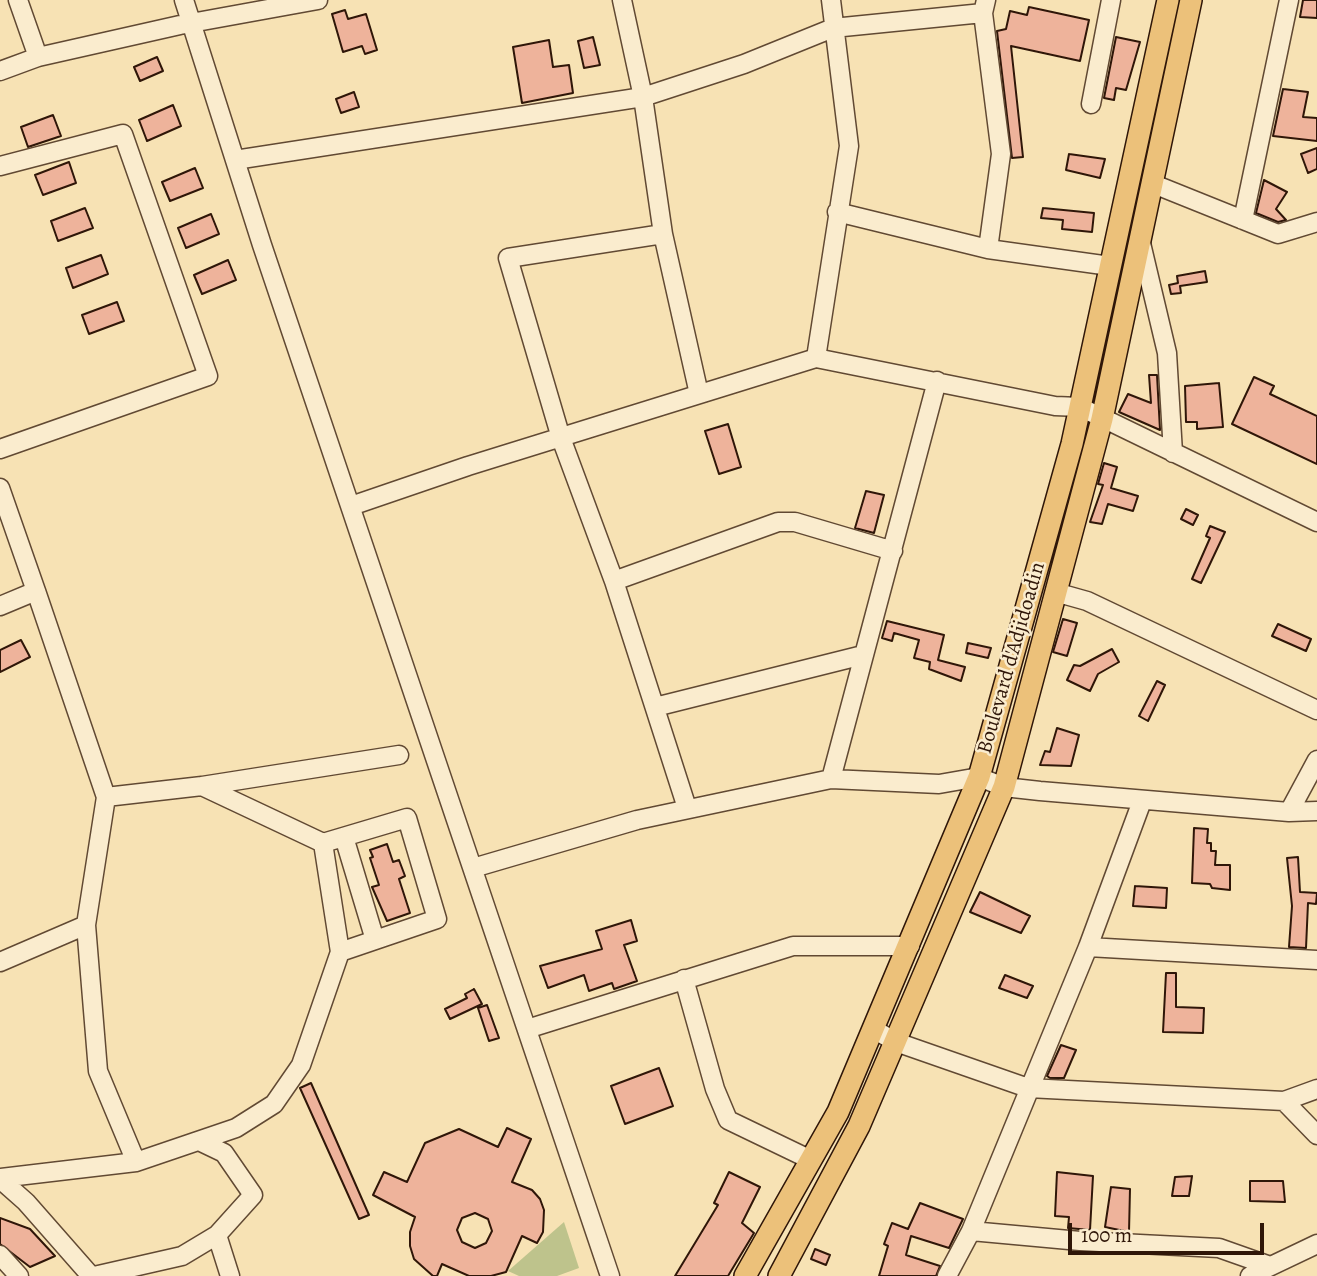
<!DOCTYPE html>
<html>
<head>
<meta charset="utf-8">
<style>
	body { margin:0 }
	#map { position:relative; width:1317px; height:1276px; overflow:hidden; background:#f7e2b4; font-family:Alegreya,serif }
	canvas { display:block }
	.scale { position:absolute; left:1068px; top:1223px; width:196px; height:32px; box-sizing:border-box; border:4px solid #2f1608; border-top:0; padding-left:9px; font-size:21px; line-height:24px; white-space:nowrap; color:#2f1608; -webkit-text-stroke:5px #faecce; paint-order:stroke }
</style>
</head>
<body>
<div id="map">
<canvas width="1317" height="1276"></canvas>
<div class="scale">100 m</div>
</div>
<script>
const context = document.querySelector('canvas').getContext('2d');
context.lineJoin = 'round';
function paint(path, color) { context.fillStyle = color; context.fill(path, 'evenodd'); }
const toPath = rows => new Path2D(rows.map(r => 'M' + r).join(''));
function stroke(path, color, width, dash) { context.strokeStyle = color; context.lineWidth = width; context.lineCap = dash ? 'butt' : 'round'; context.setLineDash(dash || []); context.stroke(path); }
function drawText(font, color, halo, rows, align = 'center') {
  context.font = font + ' Alegreya,serif'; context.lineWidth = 5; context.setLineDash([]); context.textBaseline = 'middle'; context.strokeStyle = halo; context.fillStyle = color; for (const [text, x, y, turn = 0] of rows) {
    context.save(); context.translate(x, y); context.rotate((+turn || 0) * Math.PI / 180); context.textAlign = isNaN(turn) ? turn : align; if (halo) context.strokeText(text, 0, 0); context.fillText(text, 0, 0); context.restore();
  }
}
paint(toPath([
	[564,1222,579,1268,557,1276,519,1276,508,1271]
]), '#bec38c');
const building = toPath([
	[1303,0,1317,0,1317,18,1300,17,1303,0],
	[1029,7,1089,20,1080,61,1011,46,1023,157,1012,158,997,31,1006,29,1010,11,1027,15,1029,7],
	[345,10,348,19,366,14,377,50,365,54,362,46,343,52,332,14,345,10],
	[593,37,600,65,584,68,578,41,593,37],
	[1116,37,1140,42,1126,90,1116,88,1114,100,1104,98,1116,37],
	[549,40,553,67,569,65,573,93,522,103,513,47,549,40],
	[157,57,163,71,140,81,134,67,157,57],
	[1283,89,1308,92,1303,117,1317,118,1317,141,1273,136,1283,89],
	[354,92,359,107,341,113,336,99,354,92],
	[173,105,181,126,147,141,139,120,173,105],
	[53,115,61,136,28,147,21,127,53,115],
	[1317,148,1317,169,1308,173,1301,154,1317,148],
	[1069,154,1105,159,1100,178,1066,170,1069,154],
	[69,162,76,183,43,195,35,175,69,162],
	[195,168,203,188,170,201,162,182,195,168],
	[1264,180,1287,192,1276,209,1286,220,1278,222,1256,213,1264,180],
	[85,208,93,228,58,241,51,221,85,208],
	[1043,208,1094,213,1092,232,1062,229,1063,220,1041,218,1043,208],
	[211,214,219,234,186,248,178,228,211,214],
	[101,255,108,274,73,288,66,268,101,255],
	[228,260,236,280,202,294,194,275,228,260],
	[1205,271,1207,282,1180,286,1181,293,1171,294,1169,285,1178,283,1177,276,1205,271],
	[117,302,124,321,89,334,82,315,117,302],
	[1149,375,1157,375,1160,430,1119,412,1128,394,1151,403,1149,375],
	[1254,377,1274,386,1270,394,1317,416,1317,464,1232,424,1254,377],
	[1219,383,1223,427,1197,429,1197,422,1186,422,1185,386,1219,383],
	[728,424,741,467,719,474,705,431,728,424],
	[1104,463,1117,467,1111,488,1138,496,1133,511,1108,504,1102,524,1090,522,1103,485,1098,484,1104,463],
	[866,491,884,495,874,533,855,528,866,491],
	[1186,509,1198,515,1193,525,1181,519,1186,509],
	[1210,526,1225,532,1201,583,1192,579,1210,538,1206,536,1210,526],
	[1063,619,1077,623,1067,656,1053,652,1063,619],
	[887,621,944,635,938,660,965,667,961,681,929,669,930,662,914,658,919,640,894,633,892,641,882,638,887,621],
	[1278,624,1311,639,1306,651,1272,636,1278,624],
	[21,640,30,657,0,672,0,650,21,640],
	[968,643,991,648,988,658,966,653,968,643],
	[1112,649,1119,662,1098,674,1090,691,1067,680,1074,665,1080,666,1112,649],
	[1157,681,1165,685,1148,721,1139,716,1157,681],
	[1057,728,1079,735,1071,766,1040,765,1045,751,1050,752,1057,728],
	[1194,828,1208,829,1207,843,1211,843,1211,851,1216,851,1215,865,1230,865,1230,890,1212,888,1210,884,1192,883,1194,828],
	[387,844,393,862,399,860,405,876,399,879,410,913,387,921,372,887,379,885,370,858,373,857,370,850,387,844],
	[1298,857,1300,892,1317,893,1316,904,1308,903,1306,948,1289,947,1292,906,1287,858,1298,857],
	[1135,886,1167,888,1166,908,1133,906,1135,886],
	[980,892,1030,916,1021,933,970,912,980,892],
	[631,920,637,941,624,945,637,981,614,989,612,983,589,991,584,975,548,988,540,966,602,949,596,931,631,920],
	[1166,973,1176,973,1176,1007,1204,1008,1203,1033,1163,1032,1166,973],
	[1005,975,1033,986,1027,998,999,988,1005,975],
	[474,989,482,1004,450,1019,445,1009,467,998,465,994,474,989],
	[487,1005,499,1038,489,1041,478,1008,487,1005],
	[1061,1045,1076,1050,1064,1078,1050,1078,1047,1076,1061,1045],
	[659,1068,673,1106,625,1124,611,1086,659,1068],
	[311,1083,369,1215,359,1219,300,1088,311,1083],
	[507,1128,531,1139,512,1182,532,1190,540,1199,544,1210,543,1232,537,1243,522,1236,506,1272,491,1276,469,1276,442,1264,437,1276,433,1276,414,1259,410,1246,410,1232,415,1217,373,1195,384,1172,407,1182,425,1143,459,1129,498,1147,507,1128],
	[475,1213,488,1219,492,1231,486,1243,475,1248,462,1242,457,1230,462,1218,475,1213],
	[729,1172,760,1187,742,1223,754,1233,728,1276,675,1276,718,1205,714,1203,729,1172],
	[1057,1172,1093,1176,1090,1230,1068,1228,1069,1217,1055,1216,1057,1172],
	[1192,1176,1189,1196,1172,1196,1175,1177,1192,1176],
	[1250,1181,1283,1181,1285,1202,1250,1201,1250,1181],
	[1111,1187,1130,1189,1129,1232,1105,1227,1111,1187],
	[920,1203,963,1219,949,1248,911,1236,906,1255,940,1266,936,1276,879,1276,888,1246,884,1244,892,1223,908,1229,920,1203],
	[0,1218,30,1229,55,1256,30,1267,0,1244,0,1218],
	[815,1249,830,1255,826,1265,811,1259,815,1249]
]);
paint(building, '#eeb39b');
stroke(building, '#2f1608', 2);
const minor = toPath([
	[18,0,38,57],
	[184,0,262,245,610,1276],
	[622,0,643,97,663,234,699,394],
	[986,0,983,13,1001,154,988,249],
	[0,71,38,57,180,25,318,0],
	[1091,104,1111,0],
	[235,160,643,97,744,64,833,28,983,13],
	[0,166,123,134,208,376,0,449],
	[1151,183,1278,234,1317,222],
	[837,212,988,249,1110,266],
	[1243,220,1289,0],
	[663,234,508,258,561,438,614,581,687,808],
	[1140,239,1167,353,1173,453],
	[816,358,849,146,831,0],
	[0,488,36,591,0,606],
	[351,506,468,466,816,358,1055,406,1080,407,1317,522],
	[614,581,778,522,795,522,893,551],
	[1055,592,1087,601,1317,710],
	[655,707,863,655],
	[831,779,937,381],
	[202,786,399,755],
	[106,797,202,786,323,843,340,952,301,1065,274,1104,236,1128,136,1162],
	[1289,812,1317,760],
	[344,837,375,940],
	[323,843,407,818,437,919,340,952],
	[473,868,637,820,831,779,939,784,979,777,1004,787,1040,791,1289,812,1317,811],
	[1088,947,1317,960],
	[0,962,86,925,106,797,36,591],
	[684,979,715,1089,728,1120,809,1159],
	[527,1029,793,946,910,946],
	[875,1030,896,1042,1028,1088,1284,1101,1317,1089],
	[1284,1101,1317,1135],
	[0,1178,136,1162,98,1071,86,925],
	[0,1179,26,1202,91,1276],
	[971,1231,1080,1241,1219,1248,1270,1266],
	[217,1235,230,1276],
	[0,1255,19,1276],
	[94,1276,182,1256,217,1235,253,1195,224,1153,201,1142],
	[947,1276,971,1231,1088,947,1142,801],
	[1250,1276,1317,1244]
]);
const major = toPath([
	[745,1276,838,1112,979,777,1072,444,1168,0],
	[779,1276,859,1126,1004,787,1102,419,1191,0]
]);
stroke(minor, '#614933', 21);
stroke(major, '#2f1608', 24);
stroke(minor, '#faecce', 18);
stroke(major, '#ecc17a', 21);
drawText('21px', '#2f1608', '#faecce', [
	["Boulevard d'Adjidoadin",1012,658,-74]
]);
</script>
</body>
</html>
